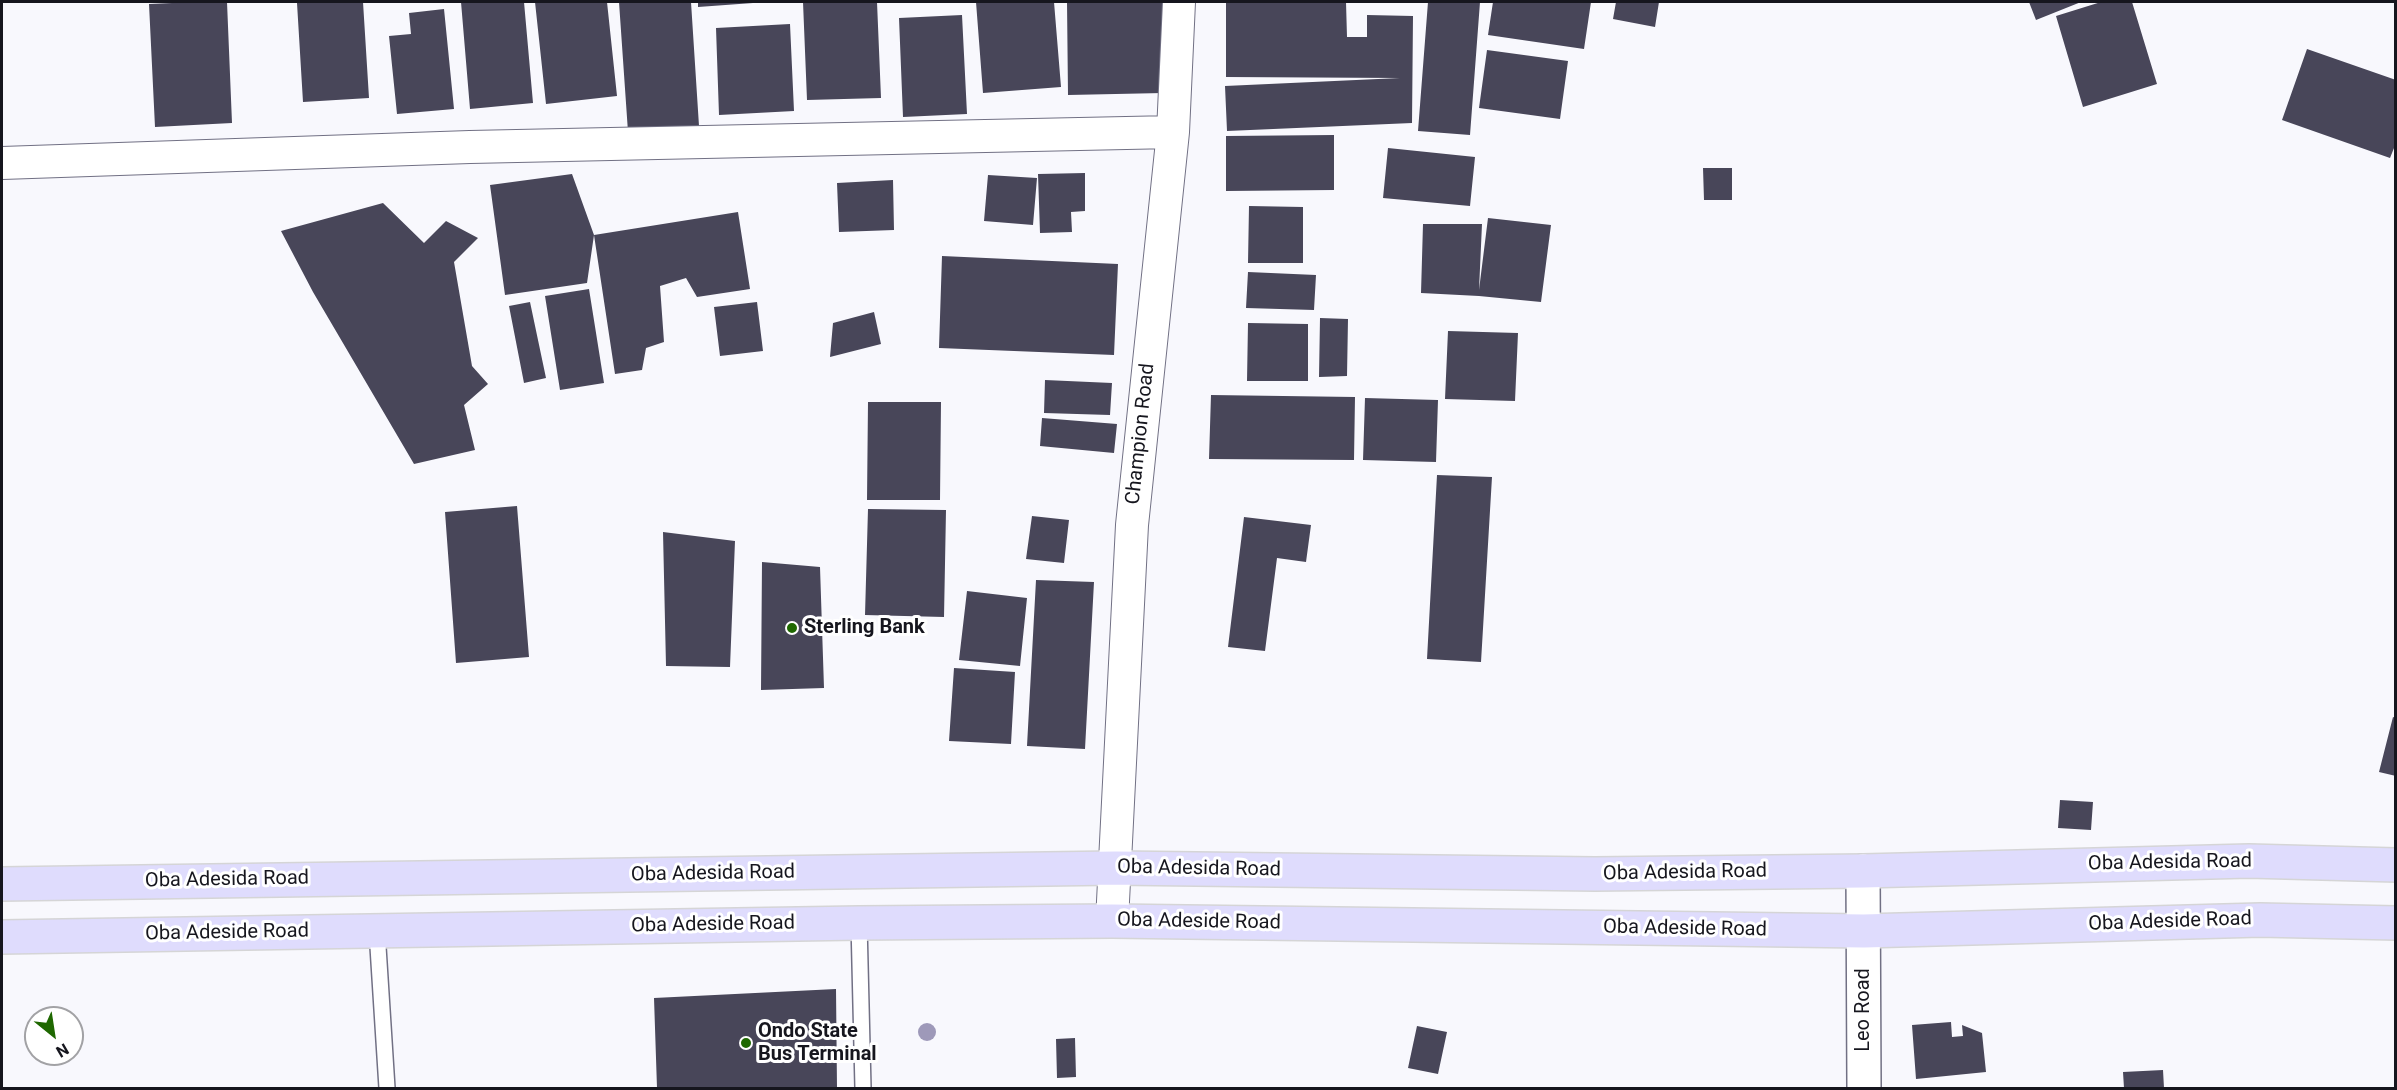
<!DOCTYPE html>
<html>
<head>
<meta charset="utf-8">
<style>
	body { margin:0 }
	#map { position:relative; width:2397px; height:1090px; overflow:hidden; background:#f8f8fd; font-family:Roboto,sans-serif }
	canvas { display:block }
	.frame { position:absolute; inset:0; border:3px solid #16161e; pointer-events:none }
	.north { position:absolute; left:24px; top:1006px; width:60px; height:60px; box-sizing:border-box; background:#fff; border:2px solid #a2a2a5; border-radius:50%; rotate:150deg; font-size:16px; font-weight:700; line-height:24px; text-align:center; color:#16161e }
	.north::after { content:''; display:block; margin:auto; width:21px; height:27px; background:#1f6801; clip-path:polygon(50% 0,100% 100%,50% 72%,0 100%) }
</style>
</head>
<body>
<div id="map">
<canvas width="2397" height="1090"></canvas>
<div class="frame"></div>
<div class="north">N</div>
</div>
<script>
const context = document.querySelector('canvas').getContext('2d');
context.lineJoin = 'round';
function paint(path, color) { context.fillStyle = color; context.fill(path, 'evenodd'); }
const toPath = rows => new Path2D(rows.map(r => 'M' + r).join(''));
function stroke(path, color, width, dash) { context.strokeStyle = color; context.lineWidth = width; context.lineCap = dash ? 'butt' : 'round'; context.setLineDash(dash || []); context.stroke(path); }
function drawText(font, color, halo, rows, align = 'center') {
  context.font = font + ' Roboto,sans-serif'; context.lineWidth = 6; context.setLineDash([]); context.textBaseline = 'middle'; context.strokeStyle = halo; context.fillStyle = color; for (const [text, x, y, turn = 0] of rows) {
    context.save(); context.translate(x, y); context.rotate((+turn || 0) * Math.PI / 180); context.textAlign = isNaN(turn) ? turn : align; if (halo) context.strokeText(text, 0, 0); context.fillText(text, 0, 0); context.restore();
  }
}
paint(toPath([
	[195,2,227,2,232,123,155,127,149,4],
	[324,2,363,2,369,98,303,102,297,3],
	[461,2,524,2,533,103,470,109],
	[535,2,607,2,617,96,546,104],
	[619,2,691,2,699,126,628,132],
	[698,2,753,2,753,3,698,7],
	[803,2,877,2,881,98,807,100],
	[976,2,1054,2,1061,87,983,93],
	[1067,2,1162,2,1163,93,1068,95],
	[1346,2,1347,37,1367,37,1367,15,1413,16,1412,123,1227,131,1225,86,1400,78,1226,77,1226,3],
	[1428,2,1480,2,1470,135,1418,131],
	[1493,2,1591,2,1584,49,1488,35],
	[1616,2,1659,2,1655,27,1613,19],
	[2029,2,2081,2,2036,20],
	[2101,2,2132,2,2157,84,2083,107,2056,16],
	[444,9,454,109,397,114,389,36,411,34,409,13],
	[962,15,967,114,903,117,899,18],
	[790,24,794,111,719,115,716,28],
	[2307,49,2396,80,2396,143,2390,158,2282,120],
	[1487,50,1568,61,1560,119,1479,108],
	[1334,135,1334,190,1226,191,1226,136],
	[1388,148,1475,157,1470,206,1383,198],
	[1703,168,1732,168,1732,200,1704,200],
	[1085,173,1085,211,1071,212,1072,232,1040,233,1038,174],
	[572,174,594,235,587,283,505,295,490,185],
	[988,175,1037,178,1033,225,984,221],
	[893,180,894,230,839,232,837,183],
	[383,203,424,243,446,221,478,238,454,262,472,366,488,384,464,405,475,450,414,464,313,292,281,231],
	[1249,206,1303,207,1303,263,1248,263],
	[738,212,750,289,697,297,686,278,660,286,664,342,646,348,642,370,615,374,594,235],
	[1488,218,1551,225,1541,302,1479,296,1421,293,1423,224,1482,224,1479,290],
	[942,256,1118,264,1114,355,939,348],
	[1248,272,1316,275,1314,310,1246,308],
	[589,289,604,383,560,390,545,296],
	[530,302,546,378,524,383,509,306],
	[757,302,763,351,720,356,714,307],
	[874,312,881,344,830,357,833,323],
	[1320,318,1348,319,1347,376,1319,377],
	[1248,323,1308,324,1308,381,1247,381],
	[1448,331,1518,333,1515,401,1445,399],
	[1045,380,1112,383,1110,415,1044,413],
	[1211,395,1355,397,1354,460,1209,459],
	[1365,398,1438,400,1436,462,1363,460],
	[868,402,941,402,940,500,867,500],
	[1042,418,1117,424,1114,453,1040,446],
	[1437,475,1492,477,1481,662,1427,659],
	[517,506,529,657,456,663,445,512],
	[868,509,946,510,944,617,865,615],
	[1032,516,1069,520,1064,563,1026,559],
	[1244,517,1311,525,1306,562,1277,558,1265,651,1228,647],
	[663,532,735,541,730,667,666,666],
	[762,562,820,567,824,688,761,690],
	[1036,580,1094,582,1085,749,1027,746],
	[967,591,1027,598,1020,666,959,660],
	[954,668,1015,672,1011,744,949,741],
	[2393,717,2396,718,2396,776,2379,772],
	[2060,800,2093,802,2091,830,2058,828],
	[836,989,837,1088,657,1088,654,998],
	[1951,1022,1952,1037,1963,1036,1962,1025,1982,1033,1986,1072,1916,1079,1912,1025],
	[1417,1026,1447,1032,1438,1074,1408,1068],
	[1075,1038,1076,1077,1057,1078,1056,1039],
	[2163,1070,2164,1088,2124,1088,2123,1072]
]), '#484659');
const lane = toPath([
	[859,923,863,1088],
	[377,931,387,1088]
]);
const street = toPath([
	[2,163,470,147,1173,132],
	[1112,921,1132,525,1173,132,1179,2]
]);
const secondary = toPath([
	[1863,871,1864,1088]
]);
const primary = toPath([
	[2,884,1116,868,1595,874,1863,871,2249,861,2396,865],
	[2,937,859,923,1112,921,1864,931,2260,920,2396,923]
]);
stroke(lane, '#717084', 18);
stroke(street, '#717084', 34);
stroke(secondary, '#717084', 36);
stroke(primary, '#d5d5d6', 36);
stroke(lane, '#fff', 15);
stroke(street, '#fff', 32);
stroke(secondary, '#fff', 33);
stroke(primary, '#dfdcfd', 33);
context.fillStyle = '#9e99b9';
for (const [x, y] of [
	[927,1032]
]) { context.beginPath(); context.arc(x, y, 9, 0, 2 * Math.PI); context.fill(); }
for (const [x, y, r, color] of [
	[792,628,6,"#1f6801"],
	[746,1043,6,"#1f6801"]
]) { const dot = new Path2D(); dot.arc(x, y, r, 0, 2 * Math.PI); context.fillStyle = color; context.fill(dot); stroke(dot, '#fff', 2); }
drawText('20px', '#16161e', '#fff', [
	["Champion Road",1141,434,-84],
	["Oba Adesida Road",2170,863,-1],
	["Oba Adesida Road",1199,869,1],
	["Oba Adesida Road",1685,873,-1],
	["Oba Adesida Road",713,874,-1],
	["Oba Adesida Road",227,880,-1],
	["Oba Adeside Road",1199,922,1],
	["Oba Adeside Road",2170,922,-2],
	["Oba Adeside Road",713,925,-1],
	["Oba Adeside Road",1685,929,1],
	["Oba Adeside Road",227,933,-1],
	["Leo Road",1864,1010,-90]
]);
drawText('bold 20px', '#16161e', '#fff', [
	["Sterling Bank",804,628],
	["Ondo State",758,1032],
	["Bus Terminal",758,1055]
], 'left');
</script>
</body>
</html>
